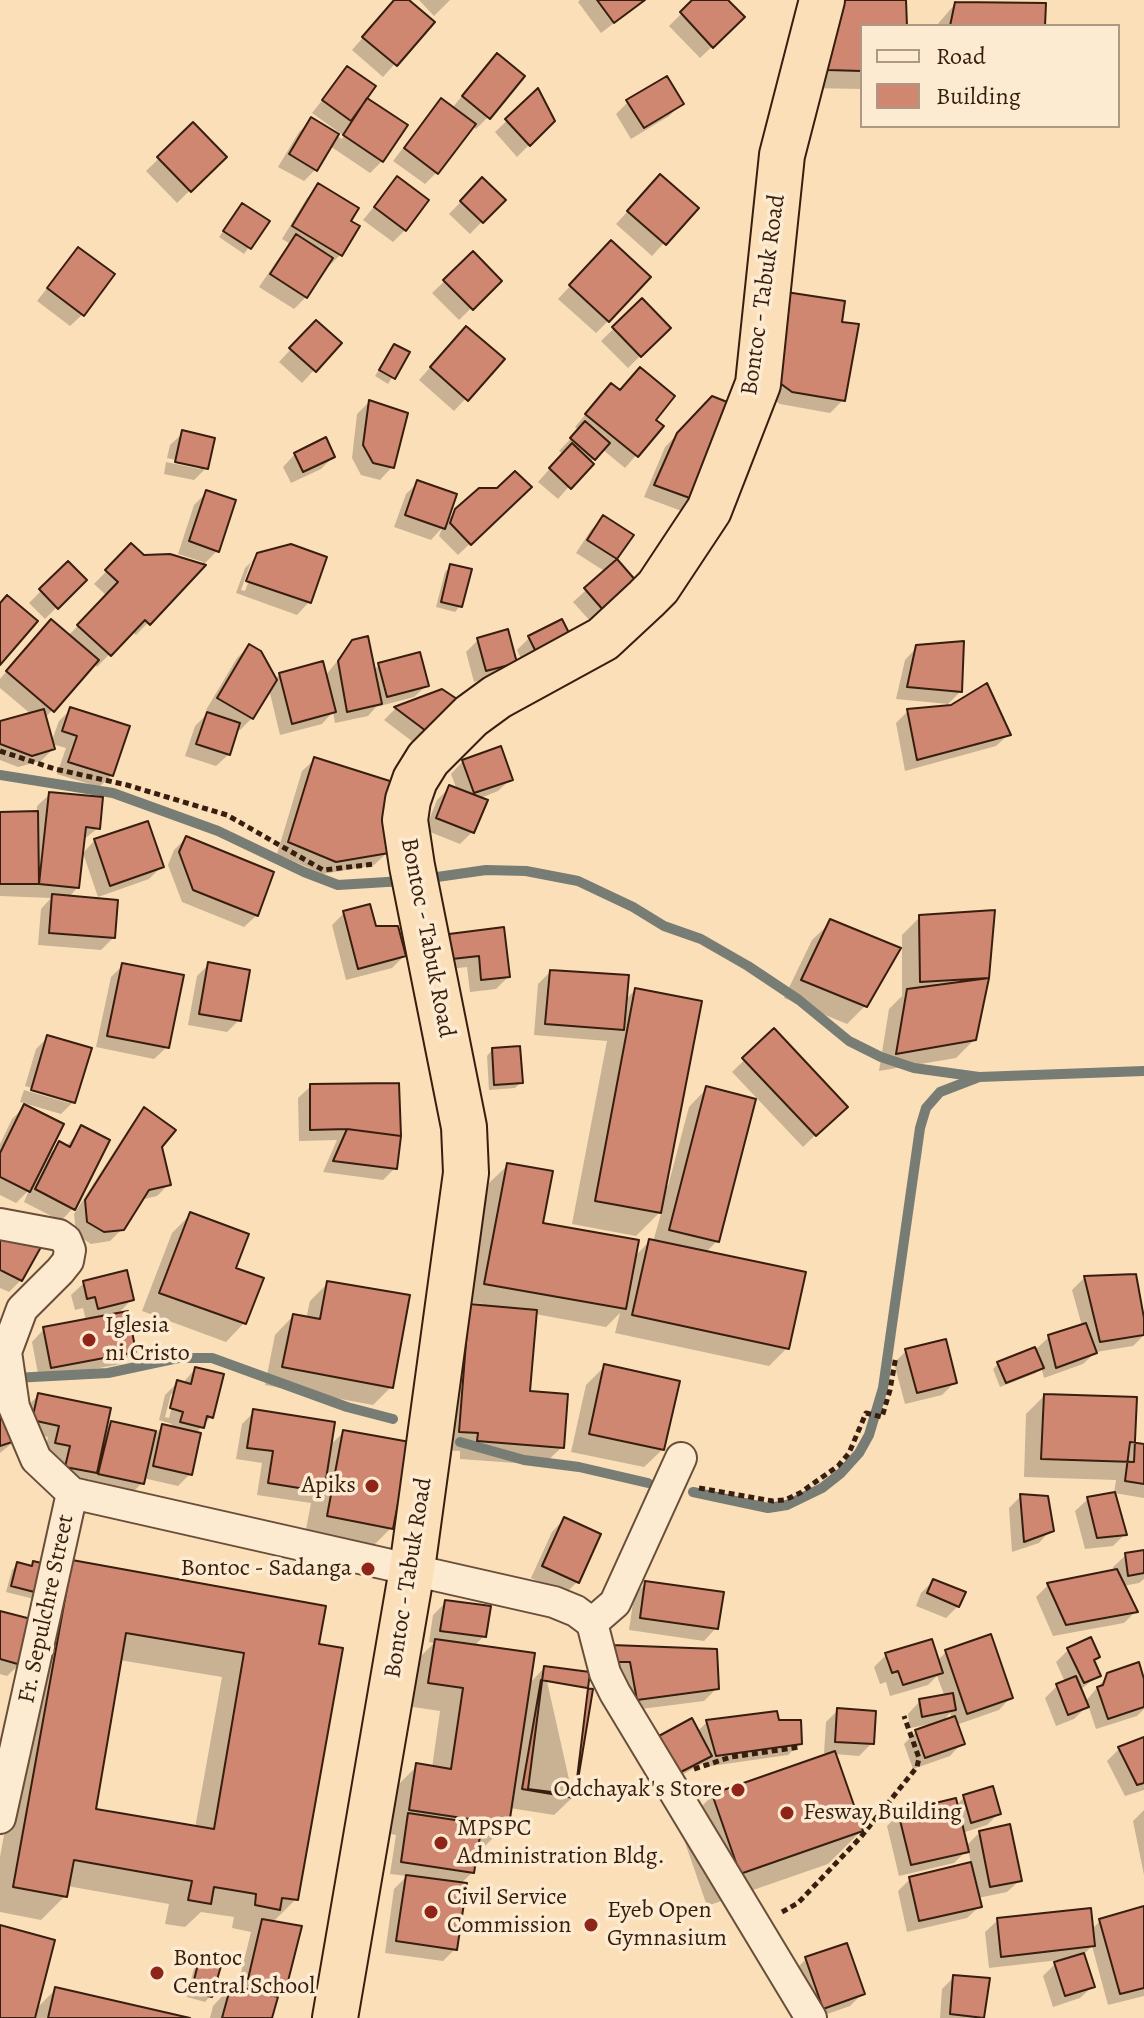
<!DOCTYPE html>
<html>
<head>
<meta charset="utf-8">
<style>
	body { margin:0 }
	#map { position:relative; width:1144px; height:2018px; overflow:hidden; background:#fbdfb8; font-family:Alegreya,serif }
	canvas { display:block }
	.legend { position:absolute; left:860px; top:24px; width:260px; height:104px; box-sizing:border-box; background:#fcead1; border:2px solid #ae9883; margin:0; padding:10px 14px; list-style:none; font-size:24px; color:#381e0f }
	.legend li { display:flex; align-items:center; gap:16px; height:40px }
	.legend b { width:40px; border:2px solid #ae9883 }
</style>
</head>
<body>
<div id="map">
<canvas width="1144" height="2018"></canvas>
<ul class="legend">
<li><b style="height:10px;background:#fcead1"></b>Road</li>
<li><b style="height:22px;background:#cf8771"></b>Building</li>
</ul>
</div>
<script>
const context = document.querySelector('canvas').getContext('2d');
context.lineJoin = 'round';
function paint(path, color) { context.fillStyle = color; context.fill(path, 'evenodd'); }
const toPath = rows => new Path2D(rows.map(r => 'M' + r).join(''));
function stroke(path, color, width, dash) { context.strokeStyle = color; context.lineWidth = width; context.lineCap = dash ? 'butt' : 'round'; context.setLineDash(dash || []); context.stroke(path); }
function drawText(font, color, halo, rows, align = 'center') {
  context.font = font + ' Alegreya,serif'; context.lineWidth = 7; context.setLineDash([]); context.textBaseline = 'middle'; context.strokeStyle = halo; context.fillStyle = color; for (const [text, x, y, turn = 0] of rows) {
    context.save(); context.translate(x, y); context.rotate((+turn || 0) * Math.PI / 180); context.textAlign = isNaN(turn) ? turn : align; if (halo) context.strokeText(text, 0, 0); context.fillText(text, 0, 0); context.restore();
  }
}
paint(toPath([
	[396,0,406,0,432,22,383,77,352,50],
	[419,0,450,0,434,16],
	[580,0,644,0,601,33,578,2],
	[695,0,726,0,743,17,700,58,669,26],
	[904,0,905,26,862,26,862,89,810,88,829,6],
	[955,4,1043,26,936,26],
	[497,55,488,117,476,129,472,126,437,172,425,184,393,161,430,113,442,101,452,108],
	[348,68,365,99,382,161,370,173,330,146,316,169,304,181,278,167,299,132,311,120,342,139,344,136,312,113],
	[537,92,553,121,517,157,495,132],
	[628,102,681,104,669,116,631,139,616,114],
	[193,125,224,157,177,203,146,171],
	[397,179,405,230,393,242,363,220],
	[482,180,503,200,470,234,449,214],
	[319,186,349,222,340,255,328,267,326,265,306,297,294,309,259,287,289,243,282,239,307,198],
	[648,189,696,208,652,256,616,224],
	[242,205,267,222,244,254,219,237],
	[78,249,83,314,70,326,37,301],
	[473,254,499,281,459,320,432,293],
	[599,255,608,321,596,333,558,299],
	[642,301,668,328,628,368,601,341],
	[840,323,843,400,830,413,780,404,761,391],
	[304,335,314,370,302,383,279,362],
	[454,340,502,360,454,411,419,380],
	[394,346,408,353,388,384,375,376],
	[599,398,653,420,661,427,625,468,602,449,558,499,538,482,563,454,559,451,579,430,575,427],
	[712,398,695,516,644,497,665,447],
	[369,402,392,467,380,480,361,475,352,458,357,414],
	[183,433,206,468,194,480,164,474,166,462,200,469,200,465,167,458,170,445],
	[295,454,333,457,321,469,291,483,283,467],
	[418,482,445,522,456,511,529,487,458,555,439,536,442,528,431,540,394,527,406,494],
	[206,493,217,551,203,565,203,562,178,554,194,505],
	[603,517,631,535,614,559,634,582,591,622,573,602,606,572,576,553,591,530],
	[131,546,143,557,203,566,136,635,132,631,97,667,94,664,45,718,51,743,59,721,71,709,112,775,99,787,57,774,66,748,52,744,53,749,41,761,18,767,0,760,0,723,32,715,0,688,0,679,39,633,68,636,107,596,94,584],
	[258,555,309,602,297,615,236,593,245,568],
	[251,562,256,562,245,591,241,590],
	[68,564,84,580,45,619,29,603],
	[451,566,460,606,455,612,436,607,445,572],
	[561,621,527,671,517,650,529,638],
	[478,640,515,662,503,674,474,682,466,652],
	[353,642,373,671,379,665,427,685,414,697,376,707,368,716,335,723,333,712,322,724,280,735,269,689,252,718,240,730,236,728,229,754,216,766,185,756,195,726,209,712,206,710,237,658,249,646,274,680,280,674,325,676],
	[917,647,960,692,948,704,896,699,905,660],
	[442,691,421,748,384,720,395,709],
	[908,711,1009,734,996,746,905,771,896,723],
	[315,759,387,853,374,865,323,874,277,854,302,771],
	[463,761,511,779,498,791,478,799,472,832,460,844,425,830,437,800,450,787,457,790,451,774],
	[50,794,98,828,83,840,78,887,68,898,113,938,101,950,38,945,41,909,51,898,0,896,0,814,37,813,37,806],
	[186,838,257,915,244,927,182,902,168,865,174,850],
	[95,840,161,867,149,879,98,897,83,853],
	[344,913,374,928,404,956,392,968,346,980,332,925],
	[920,917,987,978,975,1039,956,1058,879,1071,889,1009,902,996,902,935],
	[831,922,865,1006,847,1024,784,998,812,940],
	[503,930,508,977,496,989,470,992,467,967,441,970,438,948,450,936],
	[209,964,239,1020,227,1032,188,1025,197,976],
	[123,965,167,1047,154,1059,96,1047,111,977],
	[550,972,624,1001,635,990,665,1185,668,1186,689,1107,707,1088,717,1241,705,1253,787,1348,769,1366,615,1333,620,1313,606,1327,535,1314,528,1393,562,1447,543,1465,460,1459,460,1451,441,1450,451,1325,483,1307,483,1304,467,1302,489,1183,508,1165,541,1224,634,1257,650,1241,653,1242,662,1210,636,1236,572,1224,607,1041,534,1035,538,984],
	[774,1031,845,1106,803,1147,732,1072],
	[48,1037,73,1102,61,1114,20,1102,24,1090,69,1103,69,1099,25,1086,36,1049],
	[492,1050,521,1082,515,1088,489,1090,487,1056],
	[311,1086,395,1168,383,1180,323,1172,337,1140,299,1141,298,1098],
	[24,1107,45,1158,60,1144,66,1147,81,1128,73,1208,61,1221,24,1202,29,1190,16,1203,0,1195,0,1144,12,1119],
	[145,1110,160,1146,169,1184,157,1196,140,1200,122,1229,110,1241,91,1244,76,1234,74,1214,133,1122],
	[190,1215,234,1270,244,1323,226,1342,142,1311,172,1233],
	[0,1234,21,1280,9,1292,0,1288],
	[1134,1276,1144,1335,1133,1346,1096,1352,1083,1364,1044,1378,1041,1367,1036,1373,1000,1387,993,1369,998,1364,1035,1350,1049,1337,1082,1326,1072,1290,1084,1278],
	[84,1283,132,1299,116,1316,134,1352,121,1364,39,1379,32,1342,44,1329,86,1321,83,1308,75,1310,71,1295],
	[328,1283,391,1387,373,1405,265,1385,275,1335,293,1316,306,1319,310,1301],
	[906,1351,954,1383,942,1395,905,1404,894,1363],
	[604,1367,663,1449,644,1467,571,1452,586,1385],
	[195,1369,211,1417,196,1433,190,1474,178,1486,143,1478,142,1483,130,1495,87,1486,89,1478,82,1484,54,1479,59,1458,44,1455,48,1437,21,1432,26,1407,39,1395,104,1430,111,1423,156,1433,163,1426,170,1428,172,1424,159,1420,165,1395,177,1383,182,1384],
	[171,1394,175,1394,169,1418,165,1417],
	[0,1392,16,1440,0,1453],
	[1044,1396,1133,1444,1144,1446,1144,1498,1114,1493,1116,1480,1024,1477,1026,1414],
	[254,1412,328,1447,344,1432,391,1528,367,1552,304,1540,311,1503,257,1495,262,1463,236,1459,242,1424],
	[1021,1496,1051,1530,1039,1543,1012,1552,1009,1508],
	[1088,1499,1125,1534,1113,1546,1085,1549,1075,1511],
	[564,1519,578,1581,565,1594,531,1578,552,1532],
	[1144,1552,1144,1579,1139,1583,1123,1586,1136,1611,1124,1623,1053,1636,1036,1597,1048,1585,1114,1572,1113,1567,1126,1555],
	[34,1563,47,1566,34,1599,6,1592,12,1570,18,1564,29,1568],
	[73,1563,316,1646,296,1899,272,1923,284,1988,276,1996,270,2018,210,2018,213,2006,231,1987,237,1989,251,1932,232,1928,234,1917,201,1912,185,1927,165,1924,169,1904,67,1886,65,1896,41,1920,0,1912,0,1857,49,1587],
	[119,1660,222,1677,195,1828,93,1810],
	[933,1581,958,1606,946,1618,916,1606,921,1593],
	[646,1583,716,1628,704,1641,629,1630,634,1595],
	[445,1603,484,1636,474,1646,528,1685,544,1668,573,1797,554,1815,510,1808,507,1824,483,1848,476,1847,473,1872,460,1884,455,1949,443,1961,385,1953,394,1889,407,1876,390,1874,396,1835,386,1833,393,1790,417,1766,432,1768,440,1711,406,1706,412,1665,434,1643,429,1642,433,1615],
	[0,1613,20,1664,7,1676,0,1674],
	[990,1637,1011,1697,999,1710,956,1725,962,1743,950,1756,913,1769,904,1744,916,1732,932,1726,931,1724,910,1728,908,1714,920,1701,945,1697,937,1676,928,1685,890,1696,886,1682,880,1684,874,1667,887,1654,937,1661,946,1652],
	[950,1713,952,1719,941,1723],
	[613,1647,717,1688,704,1701,625,1711],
	[1068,1650,1098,1657,1093,1662,1099,1675,1080,1690,1085,1702,1108,1675,1144,1686,1144,1709,1137,1716,1096,1729,1088,1705,1074,1719,1056,1726,1045,1698,1057,1686,1065,1682,1056,1662],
	[838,1710,872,1743,859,1756,834,1754,861,1831,828,1864,707,1906,680,1828,713,1795,833,1754,824,1753,826,1722],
	[707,1722,778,1722,800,1743,788,1755,704,1767,703,1763,664,1785,697,1732],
	[1144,1740,1144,1790,1125,1796,1107,1761,1119,1749],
	[964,1797,999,1813,987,1825,962,1833,966,1846,980,1832,1020,1880,1007,1892,978,1898,980,1906,967,1918,907,1932,898,1891,910,1879,971,1864,968,1849,954,1863,899,1876,887,1826,899,1814,956,1806],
	[1144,1810,1144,1875,1133,1821],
	[1144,1908,1144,1996,1108,2005,1092,1946,1083,1955,1093,1986,1080,1998,1053,2007,1043,1976,1059,1960,989,1968,985,1932,998,1920,1091,1930,1100,1921],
	[0,1929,35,2010,56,1989,181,2018,0,2018],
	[806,1959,862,1994,850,2006,816,2018,794,1971],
	[200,1963,210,1996,205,2002,187,1997,194,1968],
	[954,1977,982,2017,981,2018,940,2018,942,1989]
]), '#0003');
stroke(toPath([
	[0,775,113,793,218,831,304,872,338,885,403,881],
	[423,879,486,870,526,871,578,881,633,907,664,926,701,939,748,966,799,1000,849,1041,881,1057,914,1068,979,1077],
	[14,1378,108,1373,178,1358,212,1358,347,1407,393,1419],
	[460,1442,524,1460,579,1467,648,1483],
	[693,1492,768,1508,787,1505,822,1488,841,1473,859,1453,869,1435,883,1388,920,1128,926,1108,940,1092,979,1077,1144,1071]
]), '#777c74', 10);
const building = toPath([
	[394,0,409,0,435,22,397,66,362,37,394,0],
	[597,0,645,0,614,23,597,0],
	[692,0,728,0,745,17,713,48,680,12,692,0],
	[843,0,906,0,907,26,862,26,862,71,827,70,843,0],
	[955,2,1046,3,1045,26,950,26,955,2],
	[497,53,525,76,490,119,462,96,497,53],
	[347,66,376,86,351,121,322,100,347,66],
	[667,76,684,104,644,128,626,100,667,76],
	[538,88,555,121,530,146,505,119,538,88],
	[367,98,408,125,383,162,343,135,367,98],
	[441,98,476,124,438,174,404,148,441,98],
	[311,117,339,134,317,171,289,154,311,117],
	[193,122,227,157,191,192,157,157,193,122],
	[660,174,699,208,666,245,627,211,660,174],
	[397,176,429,200,406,231,374,207,397,176],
	[482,177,506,200,483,223,460,201,482,177],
	[318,183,359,208,351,221,360,226,342,256,292,226,318,183],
	[242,203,270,221,251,249,223,231,242,203],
	[296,234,333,258,307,298,270,274,296,234],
	[611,240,651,277,609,322,569,285,611,240],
	[78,247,115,274,84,316,47,288,78,247],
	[473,251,502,281,473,310,443,280,473,251],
	[786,292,845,301,842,322,859,324,845,401,792,392,773,378,786,292],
	[642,298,671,328,641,357,612,327,642,298],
	[316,320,342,343,316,372,289,348,316,320],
	[466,326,505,359,468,401,430,367,466,326],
	[394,344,410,352,395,379,379,370,394,344],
	[640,367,675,396,656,420,664,426,638,457,585,414,611,383,620,390,640,367],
	[712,396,745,409,709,505,654,485,677,433,712,396],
	[369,400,408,413,394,468,373,463,363,445,369,400],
	[585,421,610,443,595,460,570,438,585,421],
	[182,430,215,438,208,469,175,462,182,430],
	[326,437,335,457,303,472,294,453,326,437],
	[572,443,594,464,571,489,549,468,572,443],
	[515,471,532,487,471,545,450,523,455,509,479,488,497,488,515,471],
	[417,480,457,494,445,529,405,515,417,480],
	[206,490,236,500,219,552,189,541,206,490],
	[603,515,634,535,617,559,587,540,603,515],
	[131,543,144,555,170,554,206,565,150,625,145,620,111,656,77,625,118,582,105,570,131,543],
	[291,544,327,557,311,603,246,581,257,553,291,544],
	[617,559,637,582,604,611,584,588,617,559],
	[68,561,87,580,58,609,39,589,68,561],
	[450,564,472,569,462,607,441,602,450,564],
	[7,595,38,621,0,665,0,603,7,595],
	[51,619,99,660,54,712,6,671,51,619],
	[562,619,574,643,540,660,528,636,562,619],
	[508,629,517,663,486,671,477,638,508,629],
	[368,636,382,704,347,712,338,661,352,640,368,636],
	[964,641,962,692,907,687,916,645,964,641],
	[249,644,261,651,277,680,253,719,217,698,249,644],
	[420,652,429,686,387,697,378,663,420,652],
	[323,661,336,712,292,724,279,673,323,661],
	[987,683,1011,735,917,760,907,709,951,705,987,683],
	[442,689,463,703,434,737,394,707,442,689],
	[70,707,130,726,113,776,68,762,77,736,62,731,70,707],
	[44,709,55,749,32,756,0,744,0,721,44,709],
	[207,712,240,723,230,755,196,744,207,712],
	[501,746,513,780,474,793,462,760,501,746],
	[314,757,393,782,389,853,336,862,288,842,314,757],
	[449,785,488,800,474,833,436,818,449,785],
	[49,792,103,797,100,829,86,827,79,888,39,884,49,792],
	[38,811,39,884,0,884,0,812,38,811],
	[148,821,164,867,110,886,94,839,148,821],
	[186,836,274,872,258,916,193,890,179,852,186,836],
	[52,894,118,900,115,938,49,933,52,894],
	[370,904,376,926,398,926,406,956,358,969,343,911,370,904],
	[995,910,989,978,920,982,919,915,995,910],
	[830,919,901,948,867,1007,801,980,830,919],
	[504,927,510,977,481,980,479,956,452,959,449,934,504,927],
	[208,962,250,970,241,1021,199,1014,208,962],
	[122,963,184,975,169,1048,107,1036,122,963],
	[550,970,629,975,624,1030,545,1024,550,970],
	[989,978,976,1040,896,1054,907,989,989,978],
	[635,988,702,1001,661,1213,595,1201,635,988],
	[774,1028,848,1107,816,1136,742,1058,774,1028],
	[47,1035,92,1048,75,1103,31,1090,47,1035],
	[520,1046,523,1083,494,1085,492,1048,520,1046],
	[399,1083,401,1136,347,1129,310,1130,310,1084,399,1083],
	[706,1086,756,1099,719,1242,669,1230,706,1086],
	[24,1104,64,1124,30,1192,0,1177,0,1153,24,1104],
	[144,1107,176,1130,162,1147,171,1185,149,1190,124,1230,104,1232,87,1222,85,1200,144,1107],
	[81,1125,110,1140,75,1210,35,1189,59,1141,70,1147,81,1125],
	[347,1129,401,1136,397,1169,333,1161,347,1129],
	[507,1163,553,1171,543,1223,639,1240,626,1309,484,1284,507,1163],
	[190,1212,249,1234,236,1268,264,1278,246,1324,159,1293,190,1212],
	[0,1232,41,1247,22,1281,0,1270,0,1232],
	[649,1239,806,1272,789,1349,632,1315,649,1239],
	[127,1270,134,1300,98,1309,95,1297,87,1299,83,1281,127,1270],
	[1136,1274,1144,1318,1144,1335,1100,1342,1084,1276,1136,1274],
	[327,1281,410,1295,393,1388,282,1367,293,1314,320,1319,327,1281],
	[469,1304,537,1310,530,1391,568,1394,564,1448,477,1441,478,1433,459,1432,469,1304],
	[128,1311,136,1352,51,1368,43,1327,128,1311],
	[1086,1323,1097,1353,1056,1368,1048,1335,1086,1323],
	[946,1339,957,1383,917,1393,905,1349,946,1339],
	[1035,1347,1044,1368,1006,1383,997,1362,1035,1347],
	[604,1364,680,1381,664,1450,589,1434,604,1364],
	[195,1367,224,1374,213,1418,207,1416,204,1428,180,1422,183,1412,170,1408,177,1380,191,1384,195,1367],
	[0,1390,18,1440,0,1446,0,1390],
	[38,1393,111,1408,97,1473,65,1467,70,1446,55,1443,59,1426,32,1420,38,1393],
	[1044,1394,1137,1397,1134,1462,1041,1459,1044,1394],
	[253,1409,335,1422,324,1492,268,1483,273,1451,247,1448,253,1409],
	[111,1421,156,1431,144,1484,98,1474,111,1421],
	[162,1424,201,1433,192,1475,153,1466,162,1424],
	[343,1430,410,1442,393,1529,327,1516,343,1430],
	[1130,1442,1144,1444,1144,1484,1125,1481,1130,1442],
	[1115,1492,1127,1535,1097,1538,1087,1497,1115,1492],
	[1020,1494,1048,1496,1054,1531,1024,1542,1020,1494],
	[564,1517,601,1534,579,1583,542,1566,564,1517],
	[1144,1550,1144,1573,1128,1576,1125,1553,1144,1550],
	[72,1560,326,1606,319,1644,343,1648,298,1900,282,1898,280,1910,255,1905,256,1894,214,1887,211,1904,188,1900,192,1881,74,1860,67,1897,13,1887,72,1560],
	[126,1633,244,1653,214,1829,96,1809,126,1633],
	[33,1561,50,1565,42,1594,11,1586,17,1562,32,1566,33,1561],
	[1117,1569,1138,1612,1066,1625,1047,1583,1117,1569],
	[933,1579,966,1592,959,1607,927,1593,933,1579],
	[645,1581,724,1592,718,1629,640,1618,645,1581],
	[445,1600,491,1606,486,1637,440,1631,445,1600],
	[0,1611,35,1620,21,1665,0,1659,0,1611],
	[991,1634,1013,1698,967,1714,945,1650,991,1634],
	[1091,1637,1100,1657,1094,1660,1101,1676,1084,1683,1067,1648,1091,1637],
	[435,1639,535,1653,509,1825,409,1810,416,1763,451,1769,463,1688,428,1683,435,1639],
	[932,1639,943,1673,903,1685,898,1671,892,1673,885,1653,932,1639],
	[612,1645,717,1649,719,1689,637,1700,630,1662,611,1662,612,1645],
	[1139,1662,1144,1679,1144,1707,1108,1719,1097,1687,1103,1685,1107,1673,1139,1662],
	[544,1666,590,1672,575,1795,528,1789,544,1666],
	[1076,1676,1089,1707,1068,1715,1056,1684,1076,1676],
	[541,1680,593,1689,575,1798,522,1789,541,1680],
	[953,1693,956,1710,922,1717,919,1699,953,1693],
	[837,1708,876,1711,874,1744,835,1742,837,1708],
	[777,1711,779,1720,801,1720,802,1744,716,1756,706,1720,777,1711],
	[955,1716,965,1744,925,1758,915,1730,955,1716],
	[692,1718,712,1756,677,1774,657,1737,692,1718],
	[1144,1737,1144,1783,1137,1785,1118,1747,1144,1737],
	[835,1751,863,1831,740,1874,712,1794,835,1751],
	[993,1786,1001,1814,971,1823,963,1795,993,1786],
	[956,1798,969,1852,911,1865,898,1812,956,1798],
	[408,1813,482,1824,474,1873,401,1862,408,1813],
	[1010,1824,1022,1881,990,1887,979,1831,1010,1824],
	[971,1862,982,1907,919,1921,909,1877,971,1862],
	[406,1875,467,1883,457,1950,396,1941,406,1875],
	[1144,1906,1144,1988,1120,1994,1099,1919,1144,1906],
	[1091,1908,1095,1946,1001,1957,997,1918,1091,1908],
	[262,1919,302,1926,286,1989,248,1979,262,1919],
	[0,1925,55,1940,35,2018,0,2018,0,1925],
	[847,1943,865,1994,823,2009,805,1957,847,1943],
	[1084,1953,1095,1987,1065,1996,1054,1962,1084,1953],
	[199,1960,221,1966,212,1997,191,1992,199,1960],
	[953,1975,990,1978,984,2018,950,2014,953,1975],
	[231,1985,278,1997,272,2018,222,2018,231,1985],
	[55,1987,190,2018,48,2018,55,1987]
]);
paint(building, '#cf8771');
stroke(building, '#381e0f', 2);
const street = toPath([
	[0,1224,59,1235,66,1240,70,1250,68,1261,60,1271,22,1309,6,1352,14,1407,36,1459,72,1493],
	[72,1493,554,1602,576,1611,592,1623],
	[592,1623,605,1673,615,1693,811,2018],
	[592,1623,615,1603,681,1458],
	[0,1818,72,1493]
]);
const highway = toPath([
	[335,2018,412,1569,466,1173,464,1127,412,866,405,820,408,800,415,780,428,759,471,716,497,697,603,639,646,599,658,587,709,510,758,384,782,155,822,0]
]);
stroke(street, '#694e39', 34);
stroke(highway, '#381e0f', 48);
stroke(toPath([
	[0,751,55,769,127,785,227,815,323,870,375,864],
	[699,1488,773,1501,785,1500,800,1493,838,1466,849,1453,866,1413,882,1417,890,1390,896,1356],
	[694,1769,731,1757,800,1747],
	[782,1912,798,1903,860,1838,917,1767,919,1758,904,1716]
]), '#381e0f', 5, [6, 4]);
stroke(street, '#fcead1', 30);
stroke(highway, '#fbdfb8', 44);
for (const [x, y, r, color] of [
	[89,1340,8,"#8f2418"],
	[372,1486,8,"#8f2418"],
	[368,1569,8,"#8f2418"],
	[738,1790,8,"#8f2418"],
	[787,1813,8,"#8f2418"],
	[441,1843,8,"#8f2418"],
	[431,1912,8,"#8f2418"],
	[591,1925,8,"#8f2418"],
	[157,1973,8,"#8f2418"]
]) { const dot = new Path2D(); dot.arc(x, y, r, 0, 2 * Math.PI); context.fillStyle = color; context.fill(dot); stroke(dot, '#fcead1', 3); }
drawText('24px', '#381e0f', '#fcead1', [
	["Bontoc - Tabuk Road",764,295,-82],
	["Bontoc - Tabuk Road",427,938,79],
	["Bontoc - Tabuk Road",409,1578,-81],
	["Fr. Sepulchre Street",47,1609,-78]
]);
drawText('24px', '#381e0f', '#fcead1', [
	["Iglesia",105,1326],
	["ni Cristo",105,1354],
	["Apiks",356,1486,"right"],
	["Bontoc - Sadanga",352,1569,"right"],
	["Odchayak's Store",722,1790,"right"],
	["Fesway Building",803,1813],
	["MPSPC",457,1829],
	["Administration Bldg.",457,1857],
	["Civil Service",447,1898],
	["Commission",447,1926],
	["Eyeb Open",607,1911],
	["Gymnasium",607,1939],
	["Bontoc",173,1959],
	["Central School",173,1987]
], 'left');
</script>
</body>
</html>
